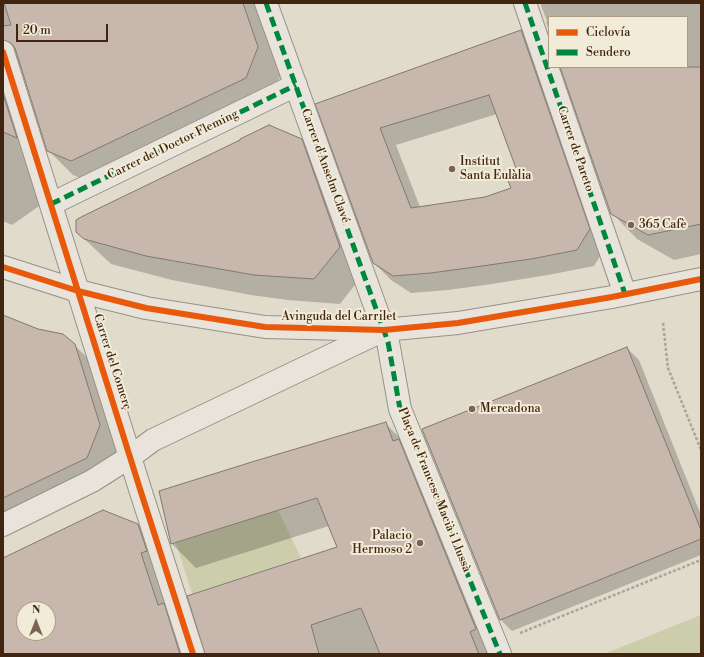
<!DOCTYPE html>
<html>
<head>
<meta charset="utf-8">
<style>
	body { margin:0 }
	#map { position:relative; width:704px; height:657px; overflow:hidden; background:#e0dbcb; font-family:"Libre Bodoni",serif }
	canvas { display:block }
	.frame { position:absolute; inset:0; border:4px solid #412511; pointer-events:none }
	.legend { position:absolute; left:548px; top:16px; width:140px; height:52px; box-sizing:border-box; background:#f1ebd7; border:1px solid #ab9c88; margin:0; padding:5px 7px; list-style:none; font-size:12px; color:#412511 }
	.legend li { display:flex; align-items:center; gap:8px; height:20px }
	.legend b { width:20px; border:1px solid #ab9c88 }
	.north { position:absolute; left:16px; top:601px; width:40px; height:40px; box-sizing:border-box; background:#f1ebd7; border:1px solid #ab9c88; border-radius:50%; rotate:0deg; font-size:11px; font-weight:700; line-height:16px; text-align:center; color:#412511 }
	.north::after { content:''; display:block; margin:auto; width:14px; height:18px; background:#796552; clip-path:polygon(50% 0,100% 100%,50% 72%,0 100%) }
	.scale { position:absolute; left:16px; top:24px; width:92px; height:18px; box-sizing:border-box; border:2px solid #412511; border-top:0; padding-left:5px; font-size:12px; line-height:14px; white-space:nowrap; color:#412511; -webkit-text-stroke:3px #f1ebd7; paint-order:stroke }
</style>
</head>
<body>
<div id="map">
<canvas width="704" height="657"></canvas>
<div class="frame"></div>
<ul class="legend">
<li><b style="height:5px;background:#e8590c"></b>Ciclovía</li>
<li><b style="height:5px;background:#00873e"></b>Sendero</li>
</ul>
<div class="north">N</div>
<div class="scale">20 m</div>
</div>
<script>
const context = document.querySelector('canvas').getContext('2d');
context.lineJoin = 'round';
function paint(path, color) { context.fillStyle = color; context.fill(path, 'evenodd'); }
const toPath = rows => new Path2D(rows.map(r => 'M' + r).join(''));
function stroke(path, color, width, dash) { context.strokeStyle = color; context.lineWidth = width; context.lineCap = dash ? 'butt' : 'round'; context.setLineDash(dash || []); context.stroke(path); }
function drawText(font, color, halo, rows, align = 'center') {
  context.font = font + ' "Libre Bodoni",serif'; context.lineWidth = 4; context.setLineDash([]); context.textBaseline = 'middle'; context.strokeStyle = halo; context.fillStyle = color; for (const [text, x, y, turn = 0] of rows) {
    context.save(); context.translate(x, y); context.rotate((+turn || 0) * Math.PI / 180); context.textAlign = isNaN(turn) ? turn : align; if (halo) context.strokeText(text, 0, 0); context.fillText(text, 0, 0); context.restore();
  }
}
paint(toPath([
	[278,510,301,558,192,594,176,543],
	[701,615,701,654,604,654]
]), '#cccdab');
paint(toPath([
	[3,3,258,3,282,72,270,102,96,185,73,175,48,150,21,66,18,68,45,202,12,225,3,221],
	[540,3,701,3,701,254,674,260,637,239,612,213,561,67,687,67,687,17,549,17,549,31,546,22,547,21],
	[521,31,537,48,606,246,594,266,548,275,492,284,448,290,411,293,391,280,374,263,317,104],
	[497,114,518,172,512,189,486,198,420,207,396,145],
	[301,140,326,165,365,272,340,304,288,300,251,295,172,280,111,264,77,232],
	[3,316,74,345,100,370,125,450,112,483,3,535],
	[627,348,639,360,701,515,701,555,512,631,500,619],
	[385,423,410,448,500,654,206,654,338,547,329,526,196,568,172,544],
	[138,525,162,550,196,654,3,654,3,559],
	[24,609,48,609,48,633,24,633]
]), '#0003');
const building = toPath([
	[4,3,243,3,258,47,246,78,71,161,47,151,15,48,11,43,3,40,3,26,11,25,4,3],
	[521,30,590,229,577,250,531,259,475,267,431,273,393,276,373,263,315,104,521,30],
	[489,95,517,171,507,178,511,188,485,197,411,208,380,128,489,95],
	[560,67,701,67,701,224,648,235,611,214,560,67],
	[3,94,17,138,3,132,3,94],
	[269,125,302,139,340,247,314,279,254,275,146,256,84,239,76,232,76,220,83,216,240,140,240,139,269,125],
	[3,315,38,329,63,334,75,344,100,425,87,458,3,498,3,315],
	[627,347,701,530,701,539,500,620,422,429,627,347],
	[386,422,393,441,399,439,476,629,470,632,479,654,380,654,361,608,311,625,319,654,205,654,187,596,337,547,317,498,171,544,159,491,255,461,386,422],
	[103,510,138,524,147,551,141,553,158,605,164,603,180,654,3,654,3,558,103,510],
	[24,609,48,609,48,633,24,633,24,609]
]);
paint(building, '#c8b7ad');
stroke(building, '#80796e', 1);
const pedestrian = toPath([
	[266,3,388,342,400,409,500,654]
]);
const minor = toPath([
	[525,3,625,294],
	[3,52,140,489,193,654],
	[51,204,296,85],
	[3,525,92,481,130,457,153,440,384,330]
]);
const tertiary = toPath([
	[3,267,78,291,146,308,265,327,384,330,458,323,612,297,701,279]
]);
stroke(pedestrian, '#979185', 24);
stroke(minor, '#979185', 24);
stroke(tertiary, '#979185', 24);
stroke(toPath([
	[663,323,668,368,701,450],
	[520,633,701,560]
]), '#aaa49b', 2.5, [3, 2]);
stroke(pedestrian, '#e8e4dc', 22);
stroke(minor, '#e8e4dc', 22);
stroke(tertiary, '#e8e4dc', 22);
stroke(toPath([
	[266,3,388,342,400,409,500,654],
	[525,3,625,294],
	[51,204,296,85]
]), '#00873e', 5, [10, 5]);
stroke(toPath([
	[3,52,140,489,193,654],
	[3,267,78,291,146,308,265,327,384,330,458,323,612,297,701,279]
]), '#e8590c', 6);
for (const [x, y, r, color] of [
	[452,169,4,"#796552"],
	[631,225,4,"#796552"],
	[472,409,4,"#796552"],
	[420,543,4,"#796552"]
]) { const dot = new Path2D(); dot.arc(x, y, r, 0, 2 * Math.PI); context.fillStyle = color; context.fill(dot); stroke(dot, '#f1ebd7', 1.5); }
drawText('12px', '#412511', '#f1ebd7', [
	["Carrer del Doctor Fleming",173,145,-26],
	["Carrer de Pareto",575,149,71],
	["Carrer d'Anselm Clavé",325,166,70],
	["Avinguda del Carrilet",339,317],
	["Carrer del Comerç",112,362,72],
	["Plaça de Francesc Macià i Llussà",434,490,68]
]);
drawText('12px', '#412511', '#f1ebd7', [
	["Institut",460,162],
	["Santa Eulàlia",460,176],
	["365 Cafè",639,225],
	["Mercadona",480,409],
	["Palacio",412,536,"right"],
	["Hermoso 2",412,550,"right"]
], 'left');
</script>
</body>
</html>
